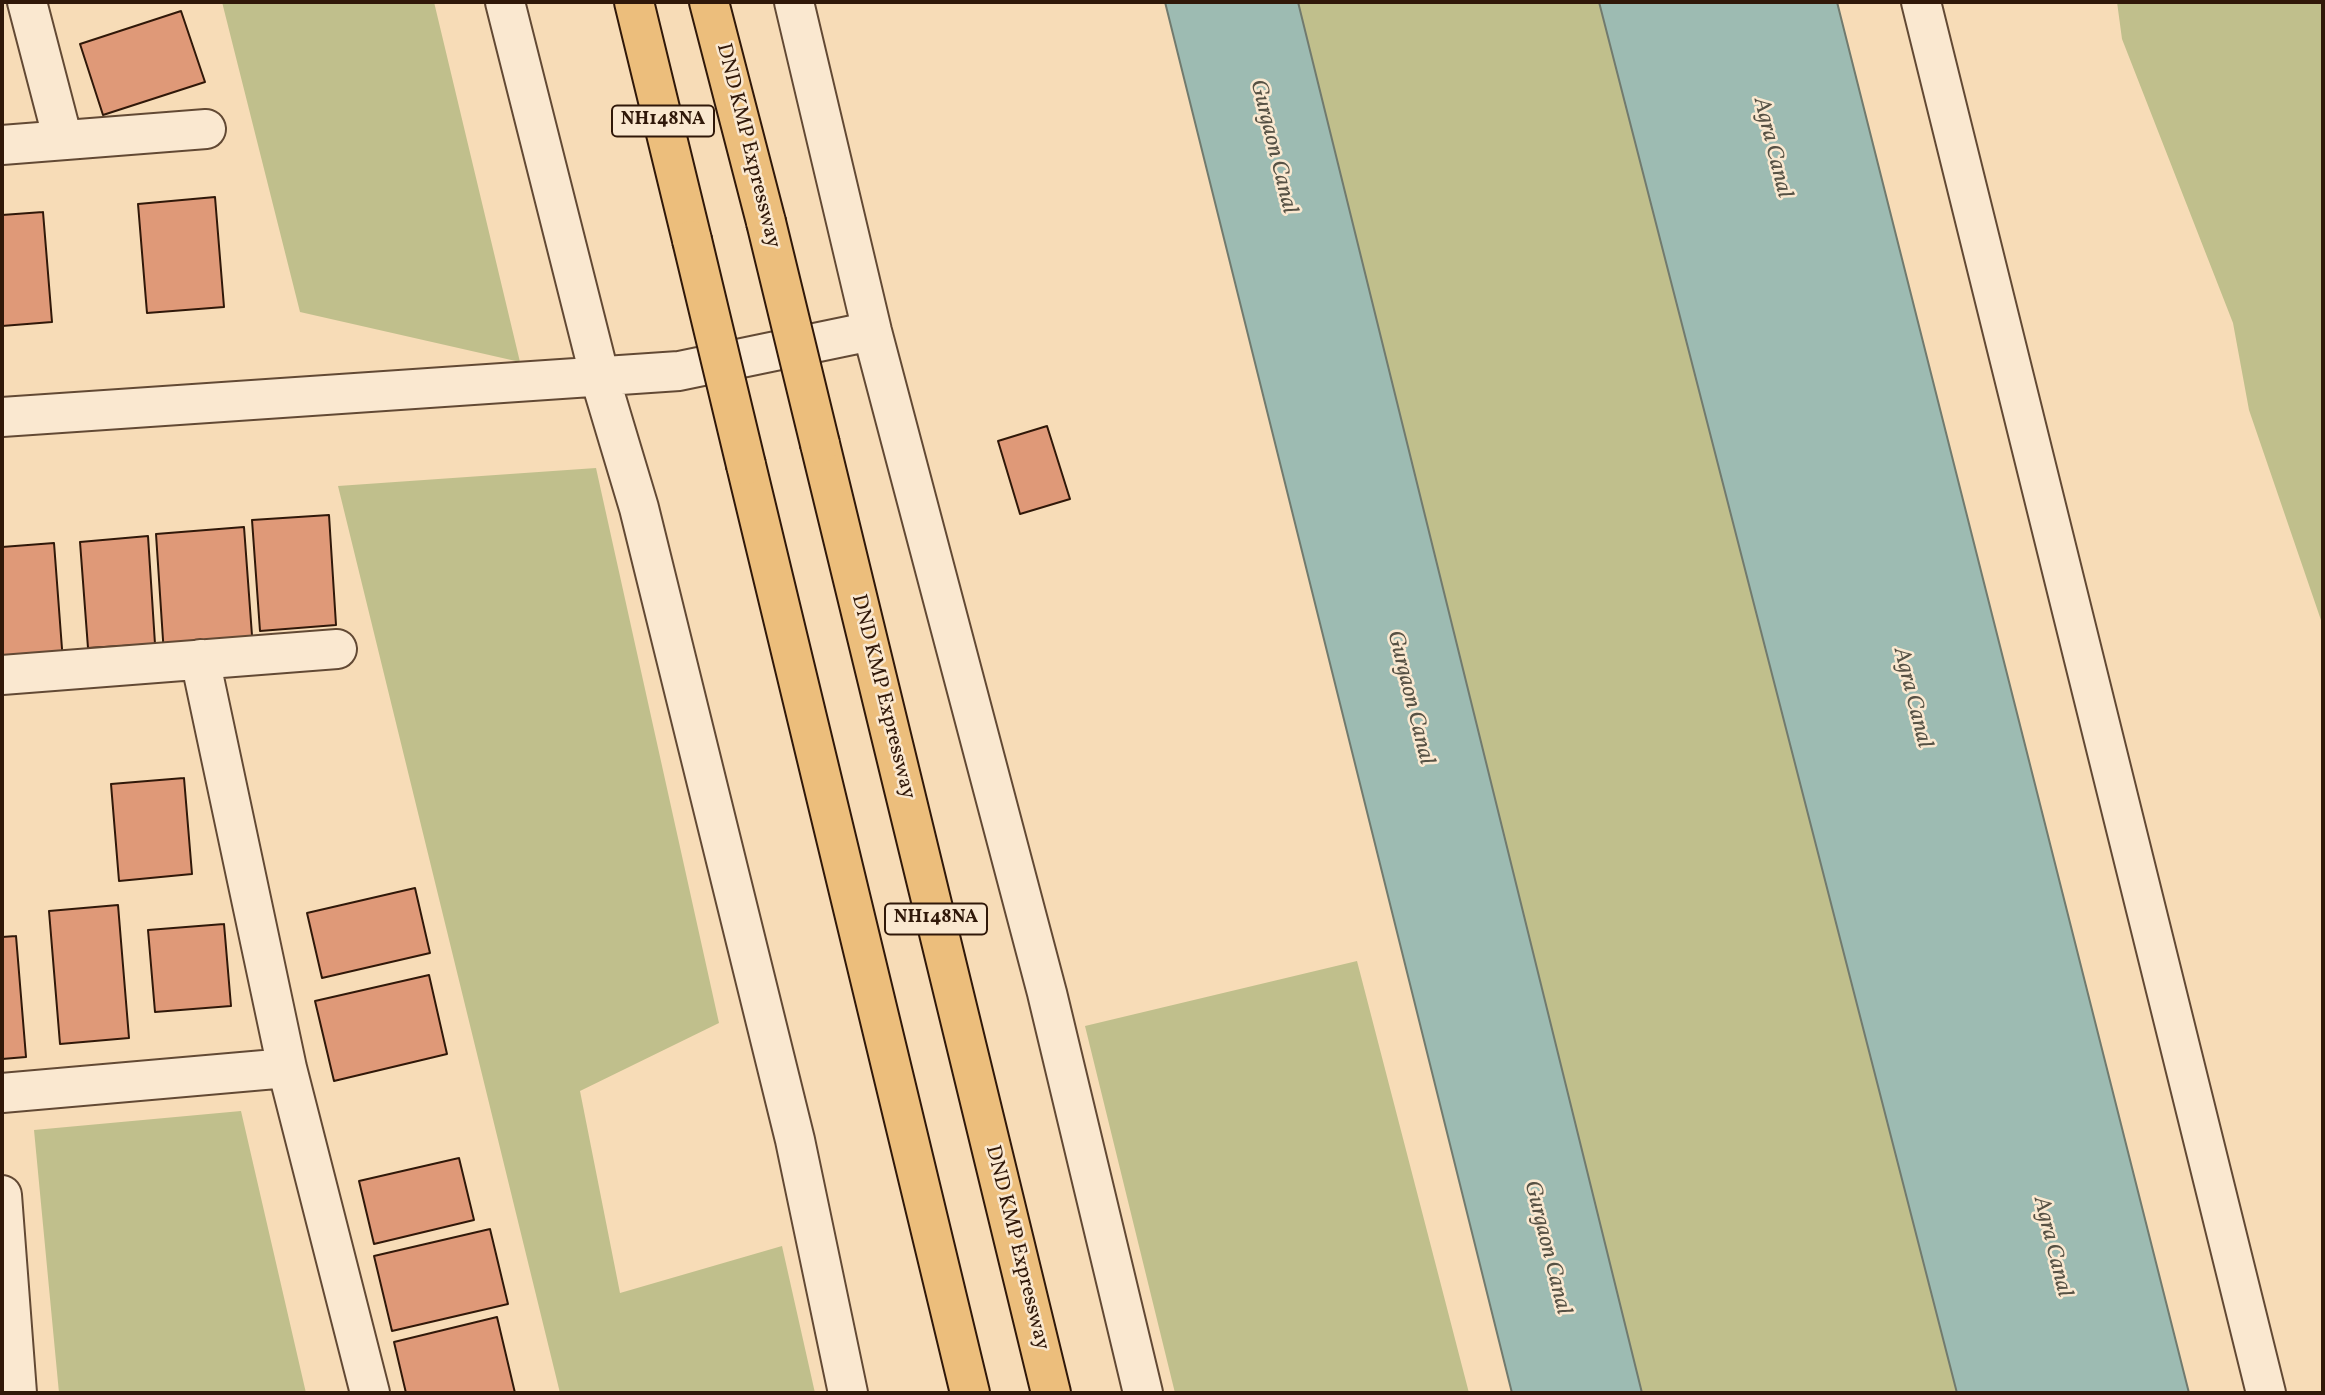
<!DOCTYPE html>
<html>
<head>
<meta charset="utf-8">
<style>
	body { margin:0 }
	#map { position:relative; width:2325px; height:1395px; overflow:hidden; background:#f7dcb7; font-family:Vollkorn,serif }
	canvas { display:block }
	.frame { position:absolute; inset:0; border:4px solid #301809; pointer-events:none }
</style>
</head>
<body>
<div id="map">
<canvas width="2325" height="1395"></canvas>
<div class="frame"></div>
</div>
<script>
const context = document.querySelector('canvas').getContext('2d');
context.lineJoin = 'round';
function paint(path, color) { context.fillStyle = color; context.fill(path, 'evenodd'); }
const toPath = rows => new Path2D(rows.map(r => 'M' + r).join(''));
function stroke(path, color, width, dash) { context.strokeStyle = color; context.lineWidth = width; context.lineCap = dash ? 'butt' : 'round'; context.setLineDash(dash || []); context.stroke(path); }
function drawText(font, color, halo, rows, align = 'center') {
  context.font = font + ' Vollkorn,serif'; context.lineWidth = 5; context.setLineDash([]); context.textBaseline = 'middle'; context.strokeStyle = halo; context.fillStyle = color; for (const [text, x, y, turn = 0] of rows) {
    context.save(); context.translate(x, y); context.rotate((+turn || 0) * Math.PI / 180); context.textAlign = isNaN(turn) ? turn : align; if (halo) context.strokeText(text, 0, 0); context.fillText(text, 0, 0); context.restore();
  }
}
paint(toPath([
	[222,2,434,2,520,362,300,312],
	[1298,2,1599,2,1957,1393,1642,1393],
	[2117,2,2323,2,2323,626,2249,410,2233,323,2122,39],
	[596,468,719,1023,580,1091,620,1293,782,1246,815,1393,560,1393,338,486],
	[1357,961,1469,1393,1175,1393,1085,1026],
	[241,1111,306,1393,59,1393,34,1130]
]), '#c0bf8c');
const water = toPath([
	[1165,2,1298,2,1642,1393,1512,1393,1165,2],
	[1599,2,1837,2,2189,1393,1957,1393,1599,2]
]);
paint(water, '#9dbbb2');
stroke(water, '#717a6e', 2);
const building = toPath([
	[181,11,205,82,103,115,80,44,181,11],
	[215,197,224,307,147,313,138,204,215,197],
	[43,212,52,322,2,326,2,215,43,212],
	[1047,426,1070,499,1020,514,998,441,1047,426],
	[329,515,336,625,260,631,252,520,329,515],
	[244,527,253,649,164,655,156,534,244,527],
	[148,536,155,644,88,648,80,542,148,536],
	[54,543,63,662,2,667,2,547,54,543],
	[184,778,192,874,119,881,111,784,184,778],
	[415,888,430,953,322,978,307,913,415,888],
	[118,905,129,1038,60,1044,49,911,118,905],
	[224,924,231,1006,155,1012,148,930,224,924],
	[16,936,26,1057,2,1059,2,937,16,936],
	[429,975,447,1054,334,1081,315,1001,429,975],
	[459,1158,474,1220,374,1244,359,1181,459,1158],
	[490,1229,508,1304,392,1331,374,1256,490,1229],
	[497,1317,515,1393,406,1393,394,1342,497,1317]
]);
paint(building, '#df9978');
stroke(building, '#301809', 2);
const minor = toPath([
	[27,2,63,140],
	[505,2,600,378,639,508,795,1140,848,1393],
	[794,2,872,331,1047,993,1143,1393],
	[1921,2,2266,1393],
	[2,145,206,129],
	[2,417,679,371,872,331],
	[200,659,287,1068,370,1393],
	[2,675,337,649],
	[2,1093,287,1068],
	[2,1195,17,1393]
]);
const highway = toPath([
	[634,2,692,240],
	[709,2,766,222],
	[820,444,1051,1393],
	[746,465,970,1393]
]);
stroke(minor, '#624934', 42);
stroke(highway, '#301809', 42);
stroke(minor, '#fae8d0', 38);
stroke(highway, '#ecbe7c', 38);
const highwayBridge = toPath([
	[766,222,820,444],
	[692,240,746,465]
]);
stroke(highwayBridge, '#301809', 42, []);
stroke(highwayBridge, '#ecbe7c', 38);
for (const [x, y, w] of [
	[663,121,102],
	[936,919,102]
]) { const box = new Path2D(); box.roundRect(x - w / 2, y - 15.5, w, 31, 5); context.fillStyle = '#fae8d0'; context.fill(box); stroke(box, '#301809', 2); }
drawText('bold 19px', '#301809', null, [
	["NH148NA",663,121],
	["NH148NA",936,919]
]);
drawText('21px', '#301809', '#fae8d0', [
	["DND KMP Expressway",747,146,76],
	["DND KMP Expressway",882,697,76],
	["DND KMP Expressway",1016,1248,76]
]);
drawText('italic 23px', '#565144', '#fae8d0', [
	["Gurgaon Canal",1272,147,76],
	["Agra Canal",1771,148,76],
	["Gurgaon Canal",1409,698,76],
	["Agra Canal",1911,698,76],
	["Agra Canal",2051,1247,76],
	["Gurgaon Canal",1546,1248,76]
]);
</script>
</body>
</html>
